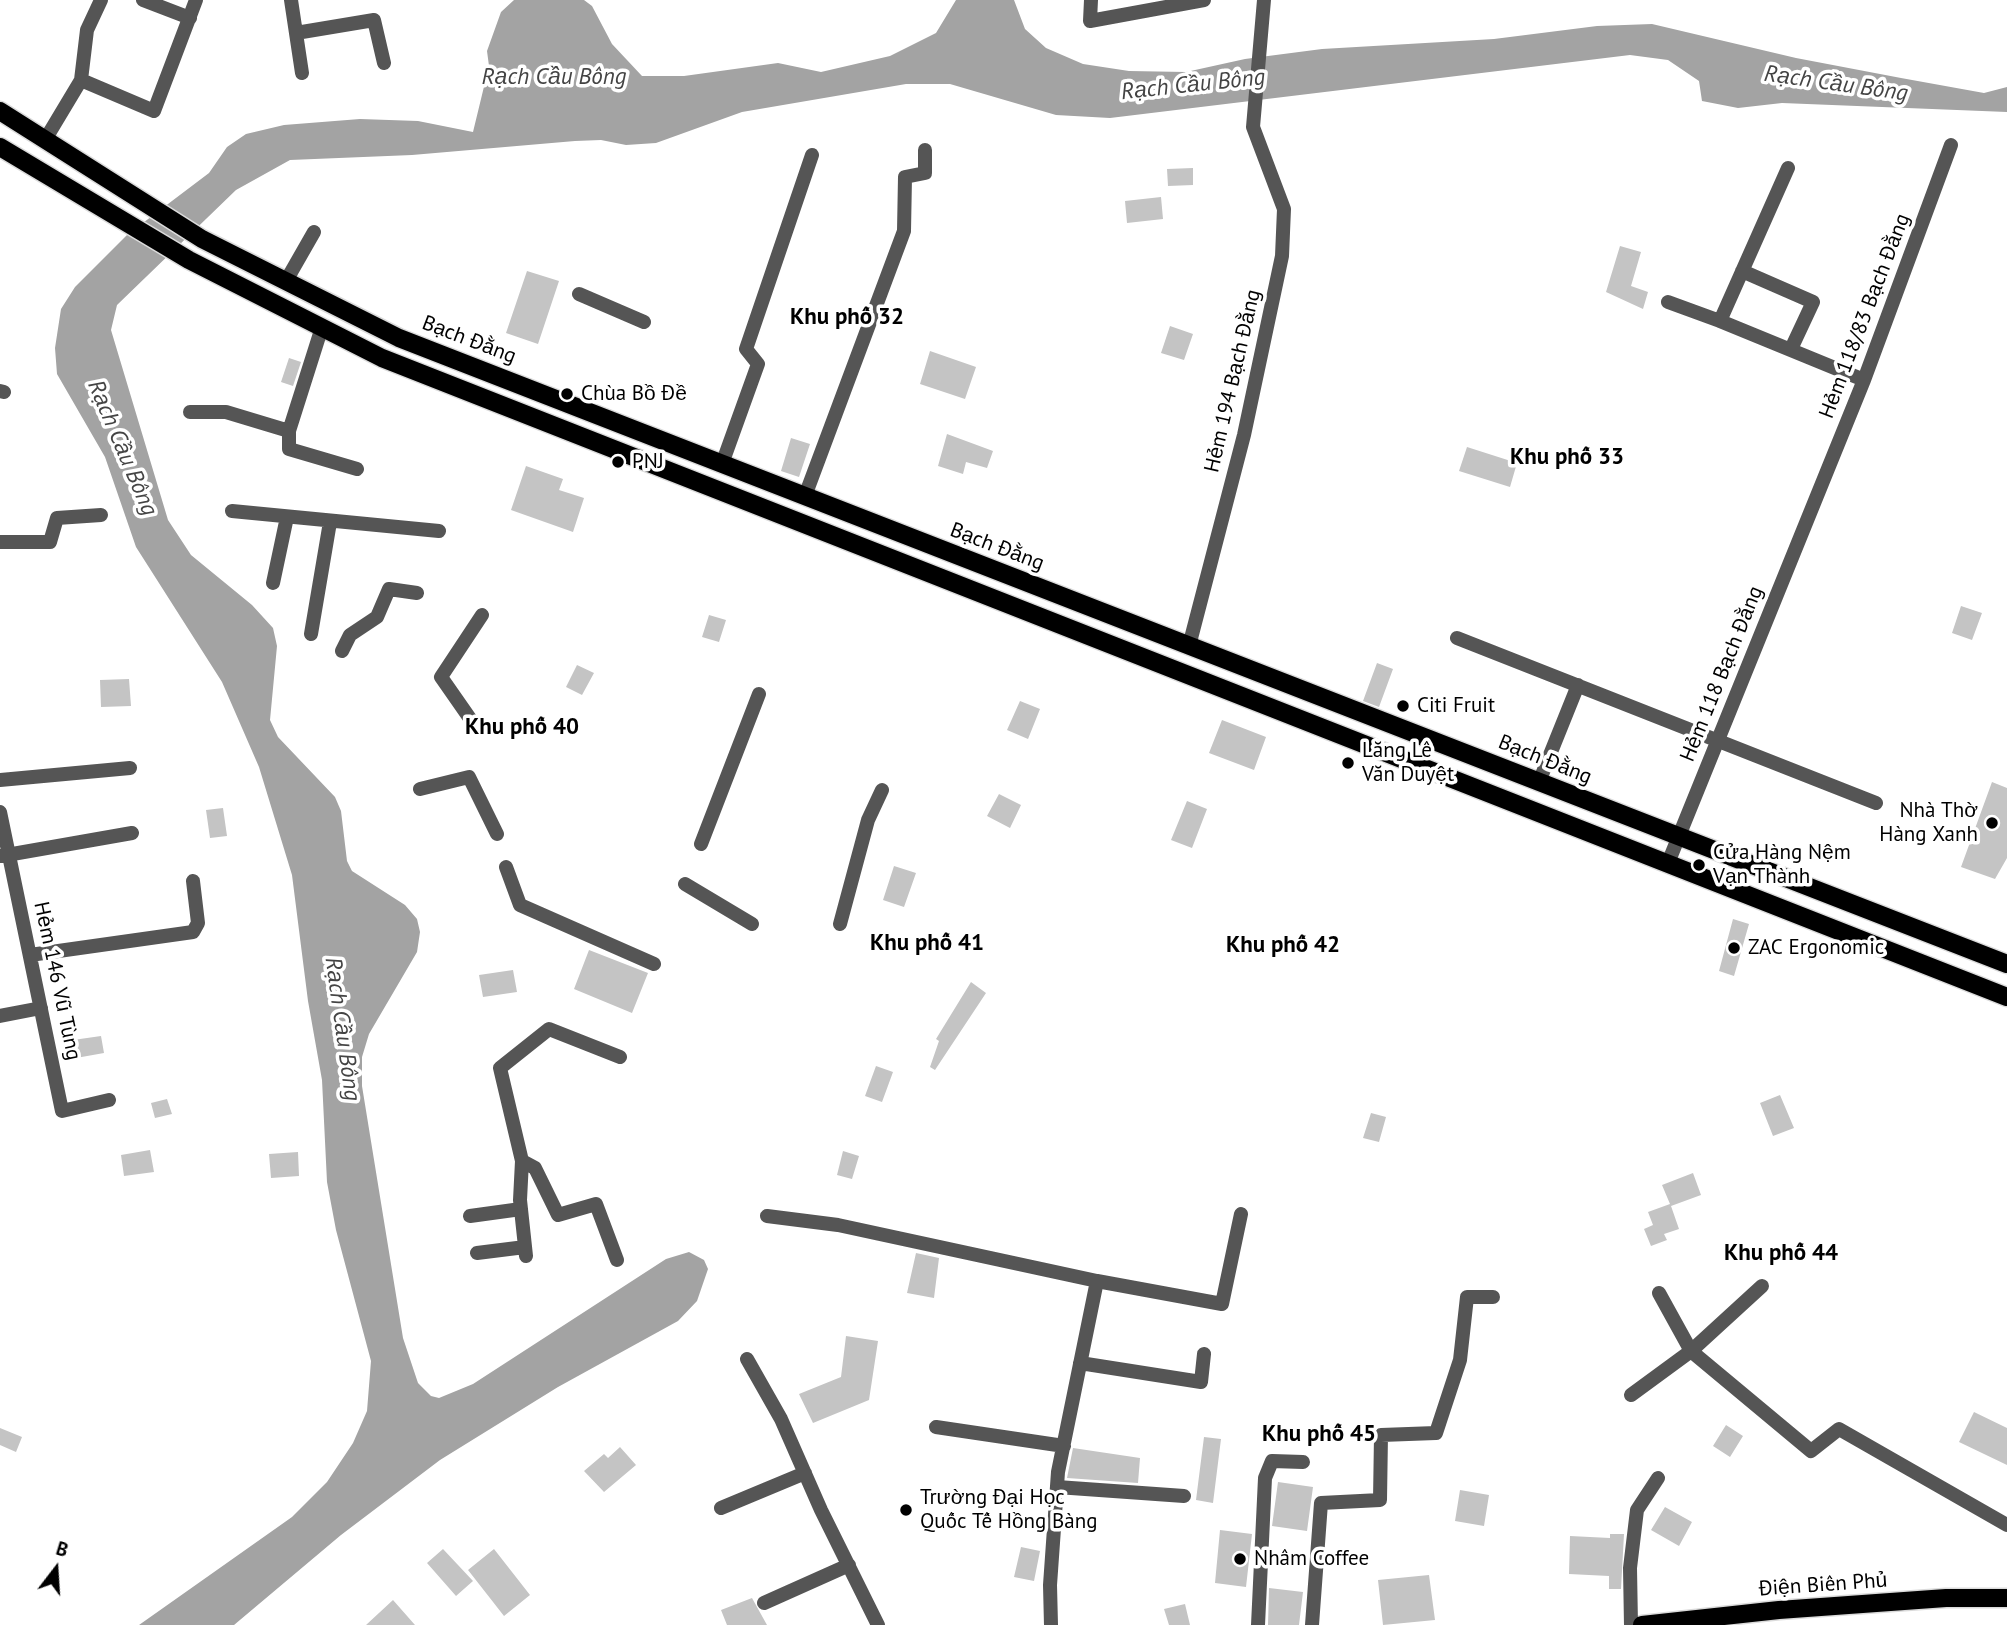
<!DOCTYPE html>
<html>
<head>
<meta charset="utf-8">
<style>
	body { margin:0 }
	#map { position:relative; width:2007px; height:1625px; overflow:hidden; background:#fff; font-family:"PT Sans",sans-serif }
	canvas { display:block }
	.north { position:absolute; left:21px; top:1534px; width:70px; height:70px; -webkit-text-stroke:5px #fff; paint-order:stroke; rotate:17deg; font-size:19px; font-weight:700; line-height:28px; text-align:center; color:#000 }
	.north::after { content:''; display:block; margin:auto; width:24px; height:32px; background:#000; clip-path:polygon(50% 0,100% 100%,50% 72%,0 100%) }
</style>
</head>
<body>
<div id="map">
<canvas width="2007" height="1625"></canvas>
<div class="north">B</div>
</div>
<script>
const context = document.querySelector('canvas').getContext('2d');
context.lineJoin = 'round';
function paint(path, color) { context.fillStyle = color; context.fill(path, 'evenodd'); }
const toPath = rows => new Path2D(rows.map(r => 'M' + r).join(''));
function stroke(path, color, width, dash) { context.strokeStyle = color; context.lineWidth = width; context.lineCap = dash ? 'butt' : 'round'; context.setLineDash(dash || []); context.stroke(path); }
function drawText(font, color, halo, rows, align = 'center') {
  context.font = font + ' "PT Sans",sans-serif'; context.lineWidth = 7; context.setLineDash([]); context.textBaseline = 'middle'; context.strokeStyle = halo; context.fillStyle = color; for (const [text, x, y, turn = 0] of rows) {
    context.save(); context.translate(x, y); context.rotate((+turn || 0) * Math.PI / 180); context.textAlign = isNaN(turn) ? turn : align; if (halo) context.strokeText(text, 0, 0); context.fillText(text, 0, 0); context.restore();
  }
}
paint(toPath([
	[514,0,584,0,592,6,612,44,642,76,684,76,778,63,821,72,890,56,936,33,956,0,1014,0,1025,29,1046,48,1083,64,1129,71,1186,72,1245,59,1322,49,1494,39,1597,26,1652,24,1796,58,1901,78,1984,93,2007,87,2007,112,1782,103,1738,108,1702,101,1699,81,1668,60,1630,55,1110,118,1056,115,950,84,906,84,742,112,656,143,626,145,601,140,575,141,412,155,290,160,236,190,117,305,111,330,168,520,191,555,252,605,273,628,277,646,270,720,278,737,335,797,341,811,347,861,352,871,405,905,417,919,420,932,417,952,369,1034,362,1057,362,1086,403,1338,418,1383,431,1396,439,1398,473,1384,666,1259,689,1252,704,1260,708,1269,697,1301,678,1321,558,1387,440,1460,341,1535,234,1625,139,1625,292,1517,327,1482,353,1443,367,1411,371,1361,336,1230,327,1182,322,1080,308,1001,292,875,259,767,222,682,136,547,105,457,57,374,55,348,61,309,75,287,127,235,209,173,227,147,246,134,284,125,360,119,418,121,473,132,489,66,487,51,501,12]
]), '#a3a3a3');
paint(toPath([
	[1193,168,1193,185,1168,186,1167,169],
	[1161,197,1163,219,1127,223,1125,201],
	[1620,246,1641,252,1631,286,1648,292,1643,309,1606,292],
	[527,271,559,281,538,344,506,333],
	[1170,326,1193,334,1184,360,1161,353],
	[930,351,976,367,965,399,920,384],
	[289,358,301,362,293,386,281,382],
	[947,434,993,451,987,468,966,462,963,474,938,466],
	[791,438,810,444,799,477,781,471],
	[1467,447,1517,463,1510,487,1459,471],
	[526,466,563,479,559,490,584,498,573,532,511,510],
	[1961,606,1982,613,1972,640,1952,633],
	[709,615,726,620,719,642,702,637],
	[1377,663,1393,669,1379,707,1363,701],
	[577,665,594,673,582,695,566,687],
	[129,679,131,706,101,707,100,680],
	[1020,701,1040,709,1028,739,1007,730],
	[1222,720,1266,737,1254,770,1209,753],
	[1992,782,2007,788,2007,858,1995,879,1961,867],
	[999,794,1021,805,1010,828,987,816],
	[1187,801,1207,809,1192,848,1171,840],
	[223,808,227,836,210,838,206,810],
	[894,866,916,873,904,907,883,900],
	[1733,919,1749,924,1734,976,1719,971],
	[589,950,648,973,632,1013,574,989],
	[513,970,517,992,483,997,479,975],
	[971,982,986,993,935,1070,930,1067,939,1041,936,1039],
	[101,1036,104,1053,76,1058,73,1040],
	[876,1066,893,1072,882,1102,865,1096],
	[1780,1095,1794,1128,1773,1136,1760,1103],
	[167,1099,172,1114,155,1118,151,1103],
	[1371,1113,1386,1117,1379,1142,1363,1138],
	[150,1150,154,1172,124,1176,121,1155],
	[843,1151,859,1156,852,1179,837,1175],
	[298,1152,299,1176,271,1178,269,1154],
	[1693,1173,1701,1195,1671,1206,1679,1229,1664,1234,1667,1240,1651,1246,1644,1229,1653,1225,1648,1212,1670,1204,1662,1185],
	[916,1253,939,1258,934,1298,907,1293],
	[846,1336,878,1341,869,1400,813,1423,799,1394,841,1377],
	[1974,1412,2007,1428,2007,1465,1959,1442],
	[1726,1425,1743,1436,1730,1457,1713,1446],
	[0,1428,22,1437,16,1452,0,1445],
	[1204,1437,1221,1439,1213,1503,1196,1500],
	[620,1447,636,1465,604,1492,584,1471,604,1454,608,1458],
	[1073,1448,1140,1458,1138,1483,1067,1478],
	[1278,1482,1313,1487,1307,1531,1272,1526],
	[1460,1490,1489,1495,1484,1526,1455,1521],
	[1665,1507,1692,1522,1679,1546,1651,1530],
	[1220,1530,1252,1534,1246,1587,1215,1583],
	[1610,1534,1624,1534,1621,1589,1609,1589,1609,1576,1569,1574,1570,1536,1610,1538],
	[1021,1547,1040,1551,1034,1581,1014,1577],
	[443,1549,473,1581,456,1596,427,1563],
	[494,1549,530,1595,504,1616,468,1570],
	[1429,1575,1435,1620,1383,1625,1378,1580],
	[1269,1588,1303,1592,1299,1625,1268,1625],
	[752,1598,767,1625,727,1625,721,1610],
	[393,1600,415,1625,366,1625],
	[1185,1604,1190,1625,1169,1625,1164,1609]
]), '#c4c4c4');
const primary = toPath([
	[0,111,202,239,399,338,2007,964],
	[0,147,189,260,382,358,2007,997],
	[1642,1625,1779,1610,1946,1598,2007,1598]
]);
stroke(primary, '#dbdbdb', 21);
stroke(toPath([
	[143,0,190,18],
	[291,0,302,73],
	[1091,0,1090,21,1204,0],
	[296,33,374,20,384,63],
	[81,80,154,111,196,0],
	[45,140,81,80,87,30,101,0],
	[1788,168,1720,321,1864,380],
	[1742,271,1813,302,1791,349],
	[286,281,314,232],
	[579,294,644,322],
	[1668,302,1720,321],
	[0,391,4,392],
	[190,412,226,412,289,431,322,327],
	[289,431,289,449,357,469],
	[722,464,758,364,746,349,812,155],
	[805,496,904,231,905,177,925,173,925,150],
	[232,511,439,531],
	[0,542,50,542,57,518,101,515],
	[273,583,287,517],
	[311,634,330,522],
	[1457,638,1876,803],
	[1189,646,1244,435,1282,256,1284,209,1253,127,1264,0],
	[342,651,350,635,377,617,389,589,417,593],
	[471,720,441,677,482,615],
	[0,780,130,768],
	[1539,782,1578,685],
	[420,789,469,777,497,834],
	[0,812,62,1111,109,1100],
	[701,844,759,694],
	[1,856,132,833],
	[1668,863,1864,380,1951,145],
	[506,867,520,905,654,964],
	[685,884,752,924],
	[840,924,868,820,882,790],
	[30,955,193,932,198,923,193,881],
	[0,1016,41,1008],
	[522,1161,535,1168,558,1215,596,1204,617,1260],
	[470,1216,521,1209],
	[767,1216,838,1225,1097,1281],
	[477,1253,525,1247],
	[526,1256,520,1200,522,1161,500,1068,549,1029,620,1057],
	[1659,1293,1691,1351,1811,1451,1839,1429,2007,1525],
	[747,1359,781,1419,821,1510,878,1625],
	[1080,1363,1201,1382,1204,1354],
	[1631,1395,1691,1351,1762,1286],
	[936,1427,1064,1446],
	[1057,1487,1184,1496],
	[721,1508,805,1473],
	[764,1603,849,1565],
	[1051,1625,1050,1585,1058,1472,1097,1281,1222,1304,1241,1214],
	[1258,1625,1265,1478,1272,1461,1303,1462],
	[1312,1625,1321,1503,1380,1500,1381,1435,1436,1433,1460,1360,1467,1297,1493,1297],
	[1631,1625,1630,1568,1637,1510,1658,1478]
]), '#555', 14);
stroke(primary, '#000', 18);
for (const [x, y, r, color] of [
	[567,394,7,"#000"],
	[618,462,7,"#000"],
	[1403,706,7,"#000"],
	[1348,763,7,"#000"],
	[1992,823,7,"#000"],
	[1699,865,7,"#000"],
	[1734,948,7,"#000"],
	[906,1510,7,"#000"],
	[1240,1559,7,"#000"]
]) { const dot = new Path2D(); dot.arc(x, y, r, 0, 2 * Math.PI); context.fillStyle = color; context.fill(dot); stroke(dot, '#fff', 2.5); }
drawText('21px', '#000', '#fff', [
	["Hẻm 118/83 Bạch Đằng",1865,316,-69],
	["Bạch Đằng",469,340,21],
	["Hẻm 194 Bạch Đằng",1233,381,-77],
	["Bạch Đằng",997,547,21],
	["Hẻm 118 Bạch Đằng",1722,674,-68],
	["Bạch Đằng",1545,760,22],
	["Hẻm 146 Vũ Tùng",57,981,78],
	["Điện Biên Phủ",1823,1585,-4]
]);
drawText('21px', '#000', '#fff', [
	["Chùa Bồ Đề",581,394],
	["PNJ",632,462],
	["Citi Fruit",1417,706],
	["Lăng Lê",1362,751],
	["Văn Duyệt",1362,775],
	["Nhà Thờ",1978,811,"right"],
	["Hàng Xanh",1978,835,"right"],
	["Cửa Hàng Nệm",1713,853],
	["Vạn Thành",1713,877],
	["ZAC Ergonomic",1748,948],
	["Trường Đại Học",920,1498],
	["Quốc Tế Hồng Bàng",920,1522],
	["Nhâm Coffee",1254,1559]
], 'left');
drawText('italic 23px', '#444', '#fff', [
	["Rạch Cầu Bông",554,77],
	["Rạch Cầu Bông",1836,84,8],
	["Rạch Cầu Bông",1193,85,-6],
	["Rạch Cầu Bông",122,448,67],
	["Rạch Cầu Bông",342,1029,82]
]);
drawText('bold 23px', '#000', '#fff', [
	["Khu phố 32",847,317],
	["Khu phố 33",1567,457],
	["Khu phố 40",522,727],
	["Khu phố 41",927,943],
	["Khu phố 42",1283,945],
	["Khu phố 44",1781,1253],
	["Khu phố 45",1319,1434]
]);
</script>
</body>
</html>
